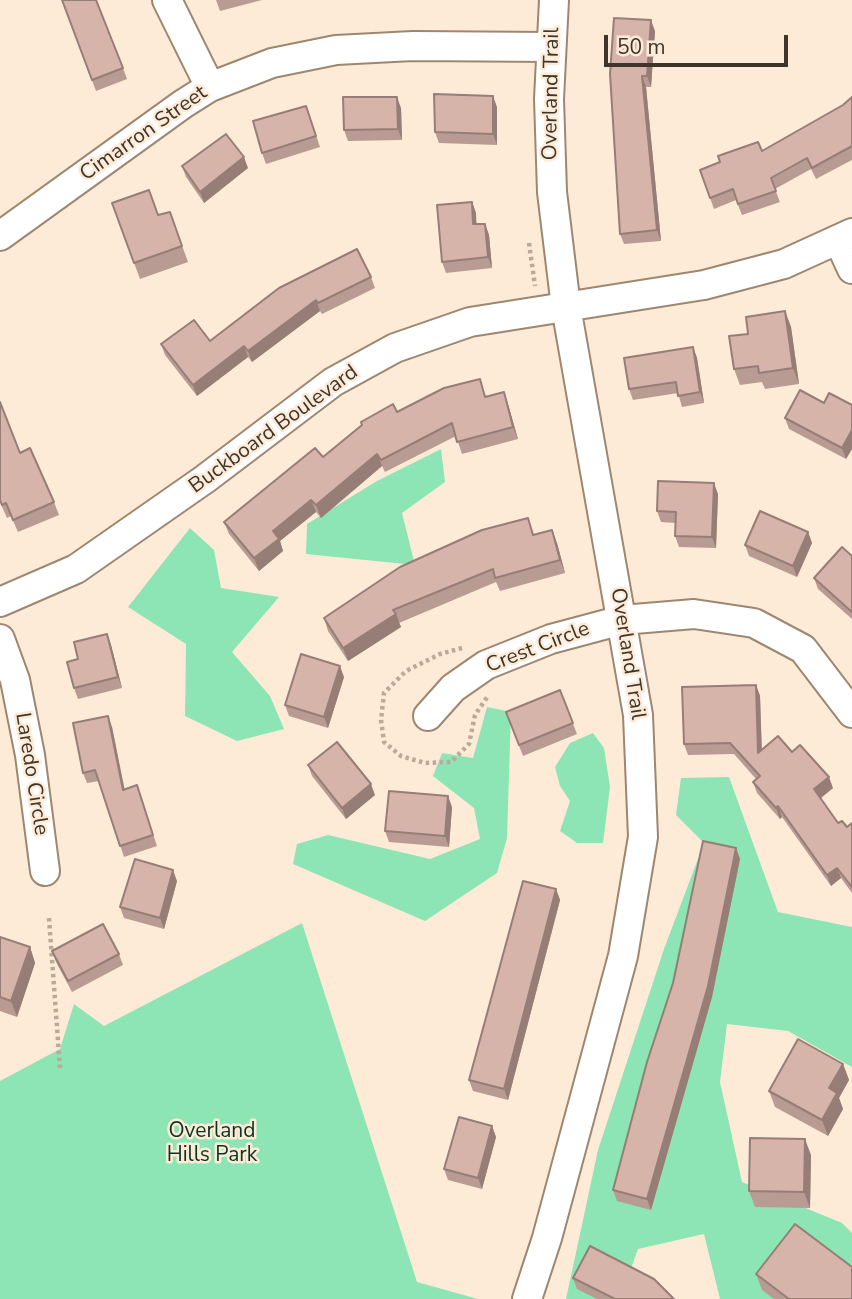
<!DOCTYPE html>
<html>
<head>
<meta charset="utf-8">
<style>
	body { margin:0 }
	#map { position:relative; width:852px; height:1299px; overflow:hidden; background:#feebd7; font-family:"Nunito Sans",sans-serif }
	canvas { display:block }
	.scale { position:absolute; left:604px; top:35px; width:184px; height:32px; box-sizing:border-box; border:4px solid #3e352b; border-top:0; padding-left:9px; font-size:21px; line-height:24px; white-space:nowrap; color:#3e352b; -webkit-text-stroke:5px #feebd7; paint-order:stroke }
</style>
</head>
<body>
<div id="map">
<canvas width="852" height="1299"></canvas>
<div class="scale">50 m</div>
</div>
<script>
const context = document.querySelector('canvas').getContext('2d');
context.lineJoin = 'round';
function paint(path, color) { context.fillStyle = color; context.fill(path, 'evenodd'); }
const toPath = rows => new Path2D(rows.map(r => 'M' + r).join(''));
function stroke(path, color, width, dash) { context.strokeStyle = color; context.lineWidth = width; context.lineCap = dash ? 'butt' : 'round'; context.setLineDash(dash || []); context.stroke(path); }
function drawText(font, color, halo, rows, align = 'center') {
  context.font = font + ' "Nunito Sans",sans-serif'; context.lineWidth = 5; context.setLineDash([]); context.textBaseline = 'middle'; context.strokeStyle = halo; context.fillStyle = color; for (const [text, x, y, turn = 0] of rows) {
    context.save(); context.translate(x, y); context.rotate((+turn || 0) * Math.PI / 180); context.textAlign = isNaN(turn) ? turn : align; if (halo) context.strokeText(text, 0, 0); context.fillText(text, 0, 0); context.restore();
  }
}
paint(toPath([
	[441,449,445,482,402,513,415,565,306,554,307,524,377,481],
	[190,528,214,550,221,588,279,597,232,652,270,696,284,729,237,741,185,716,186,644,128,607],
	[487,707,511,712,507,838,497,873,425,921,293,864,297,844,328,835,430,859,480,839,474,808,433,776,442,753,473,758],
	[593,733,604,748,610,787,603,843,577,843,560,831,570,801,560,786,555,767,570,743],
	[729,777,778,912,852,927,852,1067,788,1031,727,1024,720,1082,742,1182,842,1223,852,1233,852,1299,720,1299,704,1234,638,1249,620,1299,566,1299,598,1150,664,949,704,843,676,815,681,778],
	[302,923,417,1282,478,1299,0,1299,0,1081,60,1049,74,1004,104,1026]
]), '#8de4b5');
const minor = toPath([
	[167,0,210,87],
	[0,236,183,104,210,87,272,63,336,50,413,46,551,47],
	[839,241,852,269],
	[0,602,76,569,205,479,333,382,395,348,470,322,704,285,784,264,852,233],
	[0,639,15,680,30,755,45,871],
	[428,716,453,688,486,665,551,639,622,620,694,614,754,623,803,649,852,713],
	[527,1299,547,1238,623,956,643,837,638,715,566,307,552,192,549,99,554,0]
]);
stroke(minor, '#9d8770', 32);
stroke(toPath([
	[529,243,535,286],
	[462,648,440,654,406,671,384,693,381,720,384,742,401,756,425,763,451,762,469,744,475,715,488,696],
	[49,918,60,1068]
]), '#b9aa99', 4.5, [3.5, 3.5]);
stroke(minor, '#fff', 28);
paint(toPath([
	[62,0,123,68,127,79,96,91],
	[216,0,262,0,220,11],
	[655,31,651,87,646,87,661,241,624,244,620,234,610,74],
	[852,97,852,160,816,179,811,169,775,189,780,202,742,215,736,200,714,209,700,170,762,151,843,105],
	[306,106,320,147,266,164,262,153],
	[497,107,497,145,439,143,435,132],
	[401,108,402,140,348,141,344,130],
	[182,166,248,168,204,203,186,177],
	[472,202,476,213,476,224,485,224,489,235,492,268,446,273,442,262],
	[112,203,158,215,170,212,188,262,140,279],
	[371,277,375,288,322,314,320,311,252,362,248,357,197,396,165,355,161,344,210,341],
	[785,311,791,327,799,384,765,389,762,382,740,385,734,369,748,334],
	[693,347,697,358,704,403,682,407,678,393,633,400,629,389],
	[504,392,518,439,462,454,456,436,385,472,382,466,321,518,316,512,280,541,283,551,259,571,229,534,224,522,323,457,397,412,486,396],
	[0,402,20,453,54,502,59,515,18,532,11,516,7,518,0,502],
	[852,405,852,449,846,459,789,429,785,418],
	[718,494,716,548,679,547,675,536,675,523,661,522,657,511],
	[808,532,812,543,797,577,749,556,745,545],
	[534,535,557,543,565,573,500,591,496,582,399,623,401,627,348,661,328,631,324,618],
	[852,556,852,619,818,589,814,578],
	[107,634,111,645,122,688,78,699,74,688,78,659],
	[344,677,328,728,289,716,285,705],
	[756,685,760,696,762,750,792,752,833,788,821,798,838,823,847,827,852,823,852,893,841,878,831,886,782,817,780,819,757,793,753,782,756,779,734,754,688,755,684,744],
	[560,690,577,734,523,756,506,712],
	[112,727,124,790,137,785,157,846,124,857,99,781,87,783,83,773],
	[308,765,375,795,346,819,312,776],
	[452,807,449,847,389,842,385,831],
	[736,848,740,859,712,997,651,1210,617,1201,613,1190,673,983],
	[177,881,164,929,124,918,120,907],
	[556,889,560,900,508,1100,473,1091,469,1080],
	[0,937,30,947,35,963,17,1017,0,1011],
	[52,951,119,954,123,965,72,992,56,962],
	[843,1064,849,1080,839,1098,843,1109,828,1136,775,1107,769,1091],
	[492,1126,496,1137,482,1189,448,1180,444,1169],
	[811,1155,810,1208,755,1207,749,1191],
	[756,1274,852,1299,774,1299,762,1290],
	[573,1278,674,1299,597,1299,577,1289]
]), '#b89b92');
paint(toPath([
	[651,20,655,31,651,87,647,76],
	[642,76,646,87,661,241,657,230],
	[493,96,497,107,497,145,493,134],
	[397,97,401,108,402,140,398,129],
	[244,157,248,168,204,203,200,192],
	[472,202,476,213,477,235,473,224],
	[485,224,489,235,492,268,488,257],
	[316,300,320,311,252,362,248,351],
	[785,311,791,327,799,384,793,368],
	[244,346,248,357,197,396,193,385],
	[693,347,697,358,704,403,700,392],
	[504,392,508,404,518,439,513,427],
	[852,430,852,449,846,459,842,448],
	[377,454,382,466,321,518,316,505],
	[714,483,718,494,716,548,712,537],
	[311,500,316,512,280,541,283,551,259,571,254,558,273,531],
	[552,530,557,543,565,573,560,560],
	[808,532,812,543,797,577,793,566],
	[396,614,401,627,348,661,343,648],
	[107,634,111,645,122,688,118,677],
	[340,666,344,677,328,728,324,717],
	[756,685,760,696,762,764,758,753],
	[108,716,112,727,127,801,123,790],
	[829,777,833,788,818,800,814,789],
	[371,784,375,795,346,819,342,808],
	[448,796,452,807,449,847,445,836],
	[778,806,782,817,780,819,776,808],
	[736,848,740,859,712,997,651,1210,647,1199],
	[837,868,841,878,831,886,827,875],
	[173,870,177,881,164,929,160,918],
	[556,889,560,900,508,1100,504,1089],
	[30,947,35,963,17,1017,11,1001],
	[843,1064,849,1080,839,1098,843,1109,828,1136,822,1120,829,1088],
	[492,1126,496,1137,482,1189,478,1178],
	[805,1139,811,1155,810,1208,804,1192]
]), '#967e77');
const building = toPath([
	[62,0,96,0,123,68,92,80,62,0],
	[614,18,651,20,647,76,642,76,657,230,620,234,610,74,614,18],
	[434,94,493,96,493,134,435,132,434,94],
	[343,97,397,97,398,129,344,130,343,97],
	[852,97,852,146,812,168,807,158,771,178,776,191,738,204,733,189,710,198,700,170,720,162,718,156,758,142,762,151,843,105,852,97],
	[306,106,316,136,262,153,253,121,306,106],
	[226,134,244,157,200,192,182,166,226,134],
	[149,190,158,215,170,212,182,246,134,263,112,203,149,190],
	[472,202,473,224,485,224,488,257,442,262,437,205,472,202],
	[357,249,371,277,318,303,316,300,248,351,244,346,193,385,161,344,194,320,210,341,279,288,357,249],
	[785,311,793,368,759,373,758,366,734,369,729,336,748,334,746,317,785,311],
	[693,347,700,392,678,396,676,382,629,389,624,358,693,347],
	[480,379,485,397,504,392,513,427,457,442,452,423,381,460,377,454,316,505,311,500,273,531,279,539,254,558,224,522,315,448,323,457,362,425,361,422,393,404,397,412,444,388,480,379],
	[800,390,824,403,829,393,852,405,852,430,842,448,785,418,800,390],
	[0,402,20,453,30,448,54,502,13,520,6,503,2,505,0,500,0,402],
	[658,481,714,483,712,537,675,536,676,512,657,511,658,481],
	[760,511,808,532,793,566,745,545,760,511],
	[528,518,533,535,552,530,560,560,495,578,493,569,393,610,396,614,343,648,324,618,400,567,482,530,528,518],
	[842,547,852,556,852,612,814,578,842,547],
	[107,634,118,677,74,688,67,662,78,659,74,642,107,634],
	[301,654,340,666,324,717,285,705,301,654],
	[756,685,758,753,778,736,792,752,800,745,829,777,814,789,838,823,842,821,847,827,852,823,852,887,837,868,827,875,778,806,776,808,753,782,760,776,730,743,684,744,682,687,756,685],
	[560,690,573,723,519,745,506,712,560,690],
	[108,716,123,790,137,785,153,835,120,846,95,770,83,773,73,723,108,716],
	[337,742,371,784,342,808,308,765,337,742],
	[389,791,448,796,445,836,385,831,389,791],
	[703,841,736,848,708,986,647,1199,613,1190,647,1062,673,983,703,841],
	[135,859,173,870,160,918,120,907,135,859],
	[523,881,556,889,504,1089,469,1080,523,881],
	[103,924,119,954,68,981,52,951,103,924],
	[0,937,30,947,11,1001,0,997,0,937],
	[798,1039,843,1064,829,1088,837,1093,822,1120,769,1091,798,1039],
	[459,1117,492,1126,478,1178,444,1169,459,1117],
	[750,1138,805,1139,804,1192,749,1191,750,1138],
	[795,1224,852,1267,852,1299,789,1299,756,1274,795,1224],
	[590,1246,654,1279,674,1299,615,1299,573,1278,590,1246]
]);
paint(building, '#d6b4aa');
stroke(building, '#967e77', 2);
drawText('21px', '#3e352b', '#feebd7', [
	["Overland Trail",552,94,-89],
	["Cimarron Street",144,134,-35],
	["Buckboard Boulevard",274,430,-36],
	["Crest Circle",538,648,-21],
	["Overland Trail",627,654,81],
	["Laredo Circle",31,774,81]
]);
drawText('21px', '#073622', '#feebd7', [
	["Overland",212,1132],
	["Hills Park",212,1156]
]);
</script>
</body>
</html>
